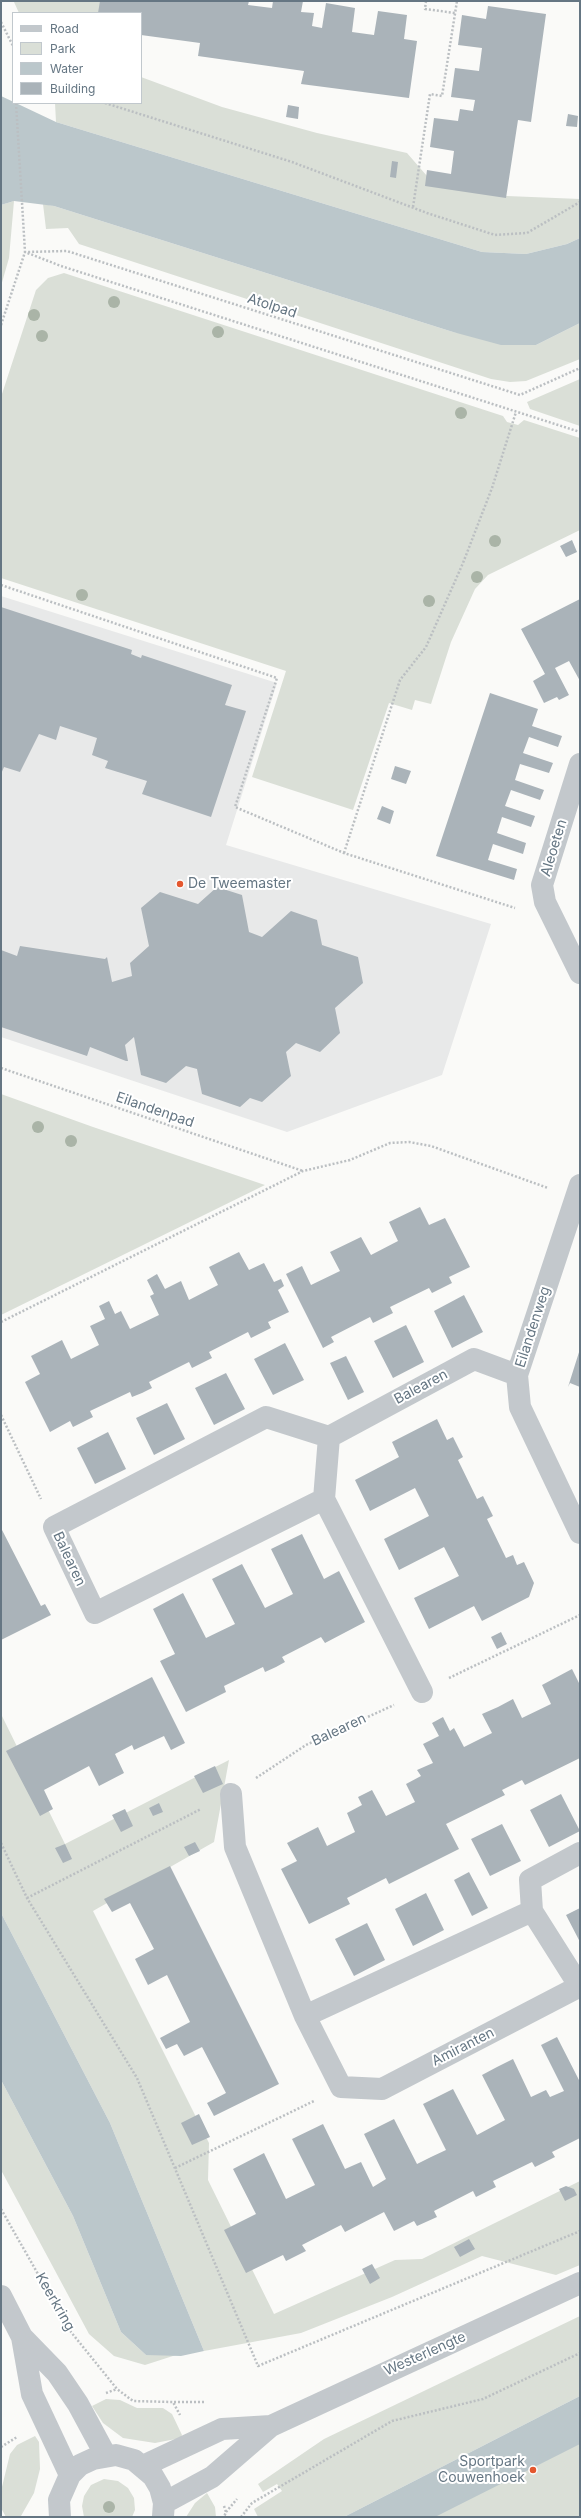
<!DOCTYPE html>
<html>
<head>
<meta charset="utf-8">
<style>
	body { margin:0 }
	#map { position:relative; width:581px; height:2518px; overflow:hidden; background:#fafaf8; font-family:Inter,sans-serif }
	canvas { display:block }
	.frame { position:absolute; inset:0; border:2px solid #657683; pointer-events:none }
	.legend { position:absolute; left:12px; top:12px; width:130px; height:92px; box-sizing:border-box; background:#fff; border:1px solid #c1c8cd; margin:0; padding:5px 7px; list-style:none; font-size:12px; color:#657683 }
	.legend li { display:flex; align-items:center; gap:8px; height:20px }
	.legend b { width:20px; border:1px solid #c1c8cd }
</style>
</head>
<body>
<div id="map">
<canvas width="581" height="2518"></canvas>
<div class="frame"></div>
<ul class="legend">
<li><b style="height:5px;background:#c3c8cc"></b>Road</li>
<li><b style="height:11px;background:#dadfd7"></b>Park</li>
<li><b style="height:11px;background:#bbc7cb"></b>Water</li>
<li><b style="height:11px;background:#aab3b9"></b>Building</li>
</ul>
</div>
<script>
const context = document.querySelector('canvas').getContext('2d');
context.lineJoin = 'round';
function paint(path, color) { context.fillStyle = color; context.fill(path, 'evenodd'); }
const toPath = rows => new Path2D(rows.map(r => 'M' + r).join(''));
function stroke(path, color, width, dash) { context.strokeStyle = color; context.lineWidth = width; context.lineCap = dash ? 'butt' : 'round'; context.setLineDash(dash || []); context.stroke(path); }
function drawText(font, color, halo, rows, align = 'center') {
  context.font = font + ' Inter,sans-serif'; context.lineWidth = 4; context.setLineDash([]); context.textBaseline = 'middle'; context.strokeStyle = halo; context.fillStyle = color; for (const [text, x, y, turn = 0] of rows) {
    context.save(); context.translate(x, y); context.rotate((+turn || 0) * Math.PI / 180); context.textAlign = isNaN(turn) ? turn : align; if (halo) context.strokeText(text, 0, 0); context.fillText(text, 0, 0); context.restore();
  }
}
paint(toPath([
	[1,596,277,683,226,845,491,924,442,1075,287,1132,1,1037]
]), '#e8e9e9');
paint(toPath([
	[106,1,104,13,19,13,14,2],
	[141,77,222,107,317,133,407,153,427,176,447,187,507,196,580,199,580,238,567,244,526,254,482,252,56,122,55,103,141,103],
	[14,201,9,258,1,286,1,205],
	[43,204,54,206,453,332,536,345,580,323,580,359,526,381,510,382,491,379,79,244,68,228,46,229],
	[64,273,503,416,507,422,518,425,524,420,580,438,580,530,488,575,475,589,451,642,431,704,415,700,412,710,389,703,353,810,252,777,286,671,1,578,1,397,36,290,48,278],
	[580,379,580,426,530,409,527,402],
	[1,1094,93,1127,265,1185,1,1315],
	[1,1714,65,1844,229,1760,214,1842,93,1911,209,2143,208,2180,274,2314,395,2260,422,2259,580,2181,580,2265,556,2275,482,2256,392,2297,301,2333,204,2351,110,2123,1,1913],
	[1,2080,73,2216,121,2332,146,2355,176,2355,145,2365,114,2356,89,2334,1,2170],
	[580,2316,580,2396,344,2517,258,2517,254,2509,282,2491,277,2484,263,2492,258,2484,324,2439],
	[106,2399,120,2400,137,2408,163,2408,172,2414,182,2435,181,2438,155,2443,123,2438,103,2423,92,2406],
	[580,2423,580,2517,392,2517],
	[35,2436,39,2442,40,2469,34,2493,21,2516,6,2517,1,2508,1,2491,10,2454,17,2445],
	[104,2479,118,2481,128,2488,134,2498,135,2510,132,2517,84,2517,82,2506,84,2496,91,2485],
	[207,2493,215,2507,216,2517,186,2517,195,2503]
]), '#dadfd7');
paint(toPath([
	[1,96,56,122,482,252,526,254,567,244,580,238,580,323,536,345,501,345,453,332,54,206,14,201,1,205],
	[1,1913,110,2123,204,2351,181,2356,146,2355,121,2332,73,2216,1,2080],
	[580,2396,580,2444,435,2517,344,2517]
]), '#bbc7cb');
paint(toPath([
	[100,1,249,1,248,5,272,8,273,1,303,1,301,12,314,13,312,26,322,28,326,3,355,8,352,32,374,35,378,11,407,15,404,39,417,41,409,98,301,84,304,71,198,56,200,43,141,35,141,13,98,13],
	[488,6,546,14,531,122,518,120,506,198,425,186,427,170,451,174,454,151,430,147,434,118,458,121,460,109,473,111,475,100,451,97,455,68,479,71,482,48,458,45,462,15,486,19],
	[288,105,299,107,298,119,286,117],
	[568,114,578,116,577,127,566,126],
	[392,161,398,162,396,178,390,177],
	[572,540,577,552,566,557,560,546],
	[580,599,580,681,569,661,555,668,569,695,559,700,557,697,544,703,533,681,545,674,521,629],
	[1,607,132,650,131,654,141,658,142,655,232,685,225,705,246,711,211,817,142,794,147,781,105,768,108,761,92,755,97,738,60,726,56,740,39,734,20,772,4,767,1,774],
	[490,693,538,709,532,726,562,736,558,747,529,737,523,753,553,763,549,773,520,764,515,780,544,790,540,800,511,790,505,806,535,816,531,827,502,817,497,833,526,843,523,854,493,844,488,860,517,869,514,880,436,856],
	[395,766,411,771,406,784,391,779],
	[382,806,394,811,390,824,377,819],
	[217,887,242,895,249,932,262,937,291,911,317,920,322,945,358,957,363,983,335,1008,340,1033,320,1052,296,1043,286,1052,291,1076,262,1102,250,1098,240,1107,202,1094,197,1069,186,1066,166,1083,141,1075,134,1037,125,1045,128,1061,126,1061,90,1047,87,1056,1,1027,1,950,17,956,20,946,105,959,107,957,112,982,132,976,130,963,149,946,141,908,160,892,198,904],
	[420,1207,429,1225,445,1218,470,1267,449,1277,452,1283,432,1293,429,1288,390,1307,393,1313,373,1323,370,1317,331,1337,334,1342,323,1348,286,1274,302,1266,311,1285,340,1271,330,1252,361,1237,371,1255,398,1241,389,1222],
	[239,1252,249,1270,264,1263,274,1282,281,1279,284,1286,278,1290,289,1312,268,1322,271,1328,251,1338,248,1332,209,1352,212,1358,192,1368,189,1362,149,1382,152,1388,142,1393,132,1397,130,1392,90,1411,93,1417,73,1427,70,1421,50,1432,25,1382,40,1374,31,1356,62,1340,71,1359,99,1345,90,1326,105,1319,99,1306,109,1301,115,1314,121,1311,130,1329,159,1315,150,1296,154,1294,147,1280,157,1274,165,1289,181,1281,189,1300,218,1285,209,1267],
	[464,1295,483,1332,452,1348,434,1311],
	[406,1325,424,1362,393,1378,374,1341],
	[285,1343,304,1380,273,1395,254,1359],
	[580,1349,580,1387,570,1383,568,1387],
	[346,1356,364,1392,348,1400,330,1363],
	[226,1373,245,1409,214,1425,195,1388],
	[167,1403,185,1439,154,1455,136,1418],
	[437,1419,447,1440,453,1437,463,1457,458,1460,477,1499,483,1496,493,1516,487,1519,506,1558,513,1555,517,1565,524,1562,534,1583,529,1597,482,1621,474,1606,429,1629,414,1598,459,1576,444,1547,399,1570,384,1539,429,1516,415,1488,370,1511,355,1480,399,1457,392,1442],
	[108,1432,126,1469,95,1484,77,1448],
	[1,1528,41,1606,45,1604,51,1615,1,1640],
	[302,1534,324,1579,339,1571,365,1622,325,1643,321,1637,282,1657,285,1662,276,1667,265,1672,263,1667,224,1686,226,1692,186,1712,160,1661,175,1654,153,1609,183,1593,206,1638,235,1624,212,1579,242,1564,265,1608,293,1594,271,1549],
	[501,1632,507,1644,497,1649,491,1637],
	[572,1669,580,1685,580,1758,525,1785,522,1780,502,1790,505,1795,446,1824,459,1849,389,1884,386,1878,347,1898,350,1904,309,1924,281,1869,297,1861,287,1843,318,1827,327,1846,355,1832,347,1813,362,1805,358,1797,372,1790,386,1816,415,1802,406,1784,421,1776,417,1770,433,1763,423,1744,439,1736,432,1723,443,1717,450,1731,454,1728,464,1747,492,1733,482,1714,498,1707,513,1699,522,1718,551,1704,542,1685],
	[152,1677,185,1743,171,1750,164,1736,134,1750,132,1745,115,1754,124,1773,99,1786,89,1766,44,1790,53,1809,40,1816,6,1751],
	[215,1766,223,1784,203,1793,194,1776],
	[561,1794,580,1831,549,1847,530,1810],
	[159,1803,163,1812,153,1816,149,1808],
	[125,1809,133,1826,121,1832,112,1815],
	[502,1824,521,1861,490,1876,471,1839],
	[195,1842,200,1851,189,1856,184,1847],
	[65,1844,72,1859,63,1863,55,1848],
	[170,1866,279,2084,214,2116,207,2103,226,2093,202,2047,184,2056,177,2044,166,2049,160,2038,190,2022,167,1975,148,1985,135,1959,154,1949,130,1903,112,1912,104,1899],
	[469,1872,488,1908,472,1916,454,1880],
	[426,1893,444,1930,413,1946,395,1909],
	[580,1908,580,1942,566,1915],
	[367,1923,385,1960,354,1976,335,1939],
	[557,2037,580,2082,580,2138,552,2152,555,2157,535,2167,532,2162,493,2181,496,2187,476,2197,473,2191,434,2211,437,2217,417,2226,414,2221,394,2231,384,2212,345,2232,341,2225,302,2245,306,2251,286,2261,283,2255,246,2273,224,2230,256,2214,233,2169,264,2153,286,2199,315,2185,292,2139,323,2124,345,2169,361,2162,373,2187,386,2179,364,2134,394,2119,417,2164,431,2157,446,2150,423,2104,453,2089,477,2135,505,2120,482,2075,497,2067,513,2059,531,2097,546,2090,550,2097,564,2091,541,2045],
	[199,2114,210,2137,192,2145,181,2123],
	[566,2186,574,2189,577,2195,565,2201,559,2189],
	[469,2239,475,2249,460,2257,454,2247],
	[372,2264,380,2278,370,2284,362,2269]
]), '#aab3b9');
stroke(toPath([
	[426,1,425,9,455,13],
	[1,22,13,46],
	[16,103,25,252,61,266,580,432],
	[105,103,292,162,427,213,495,235,527,233,580,202],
	[413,207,430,94,442,96,457,1],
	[1,325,25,252,67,251,520,395,580,368],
	[1,585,277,678,235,807,344,853,515,908],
	[344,853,400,680,426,647,463,563,492,488,516,412],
	[1,1068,303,1171],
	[1,1322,303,1171,350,1160,390,1143,409,1142,431,1146,548,1188],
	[1,1415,41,1499],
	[449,1678,580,1615],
	[256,1778,306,1745,394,1705],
	[1,1843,27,1898,137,2078,258,2366,580,2231],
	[27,1898,201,1809],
	[175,2168,314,2101],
	[1,2209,71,2332,117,2389,133,2401,173,2402,180,2415],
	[106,2393,117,2389],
	[174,2402,205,2402],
	[1,2447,17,2437],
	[224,2506,226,2512,224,2517],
	[226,2512,237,2499],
	[241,2517,252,2503,392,2421,483,2399,580,2353]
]), '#bbbfc2', 2.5, [2, 2]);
stroke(toPath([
	[580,764,542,885,545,902,580,973],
	[580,1185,517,1375,520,1407,580,1533],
	[329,1437,324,1499,422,1692],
	[324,1499,95,1613,54,1527,266,1417,329,1437,474,1359,517,1375],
	[231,1794,235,1847,305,2016,341,2087,382,2089,580,1986],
	[532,1911,580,1987],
	[305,2016,532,1911,530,1880,580,1853],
	[1,2296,22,2337,32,2394,70,2475],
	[22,2337,57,2373,78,2404,106,2456],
	[143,2466,222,2429,271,2426],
	[164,2503,212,2477,271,2426,580,2283],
	[60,2517,59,2500,70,2475,80,2465,93,2459,116,2455,134,2460,153,2476,160,2488,164,2503,163,2516]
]), '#c3c8cc', 22);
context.fillStyle = '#aab4a7';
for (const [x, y] of [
	[114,302],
	[34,315],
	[218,332],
	[42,336],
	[461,413],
	[495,541],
	[477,577],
	[82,595],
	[429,601],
	[38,1127],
	[71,1141],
	[109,2507]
]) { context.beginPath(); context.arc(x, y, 6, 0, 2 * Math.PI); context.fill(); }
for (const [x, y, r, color] of [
	[180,884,4,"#e4572e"],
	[533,2470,4,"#e4572e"]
]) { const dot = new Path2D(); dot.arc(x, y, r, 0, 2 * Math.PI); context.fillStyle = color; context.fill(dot); stroke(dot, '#fff', 1.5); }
drawText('14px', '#657683', '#fff', [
	["Atolpad",272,306,18],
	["Aleoeten",554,848,-73],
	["Eilandenpad",155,1110,19],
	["Eilandenweg",533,1327,-72],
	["Balearen",421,1387,-28],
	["Balearen",69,1559,65],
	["Balearen",339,1730,-25],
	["Amiranten",463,2047,-27],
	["Keerkring",55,2302,60],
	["Westerlengte",425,2354,-24]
]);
drawText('14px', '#657683', '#fff', [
	["De Tweemaster",188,884],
	["Sportpark",525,2462,"right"],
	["Couwenhoek",525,2478,"right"]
], 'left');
</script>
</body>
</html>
